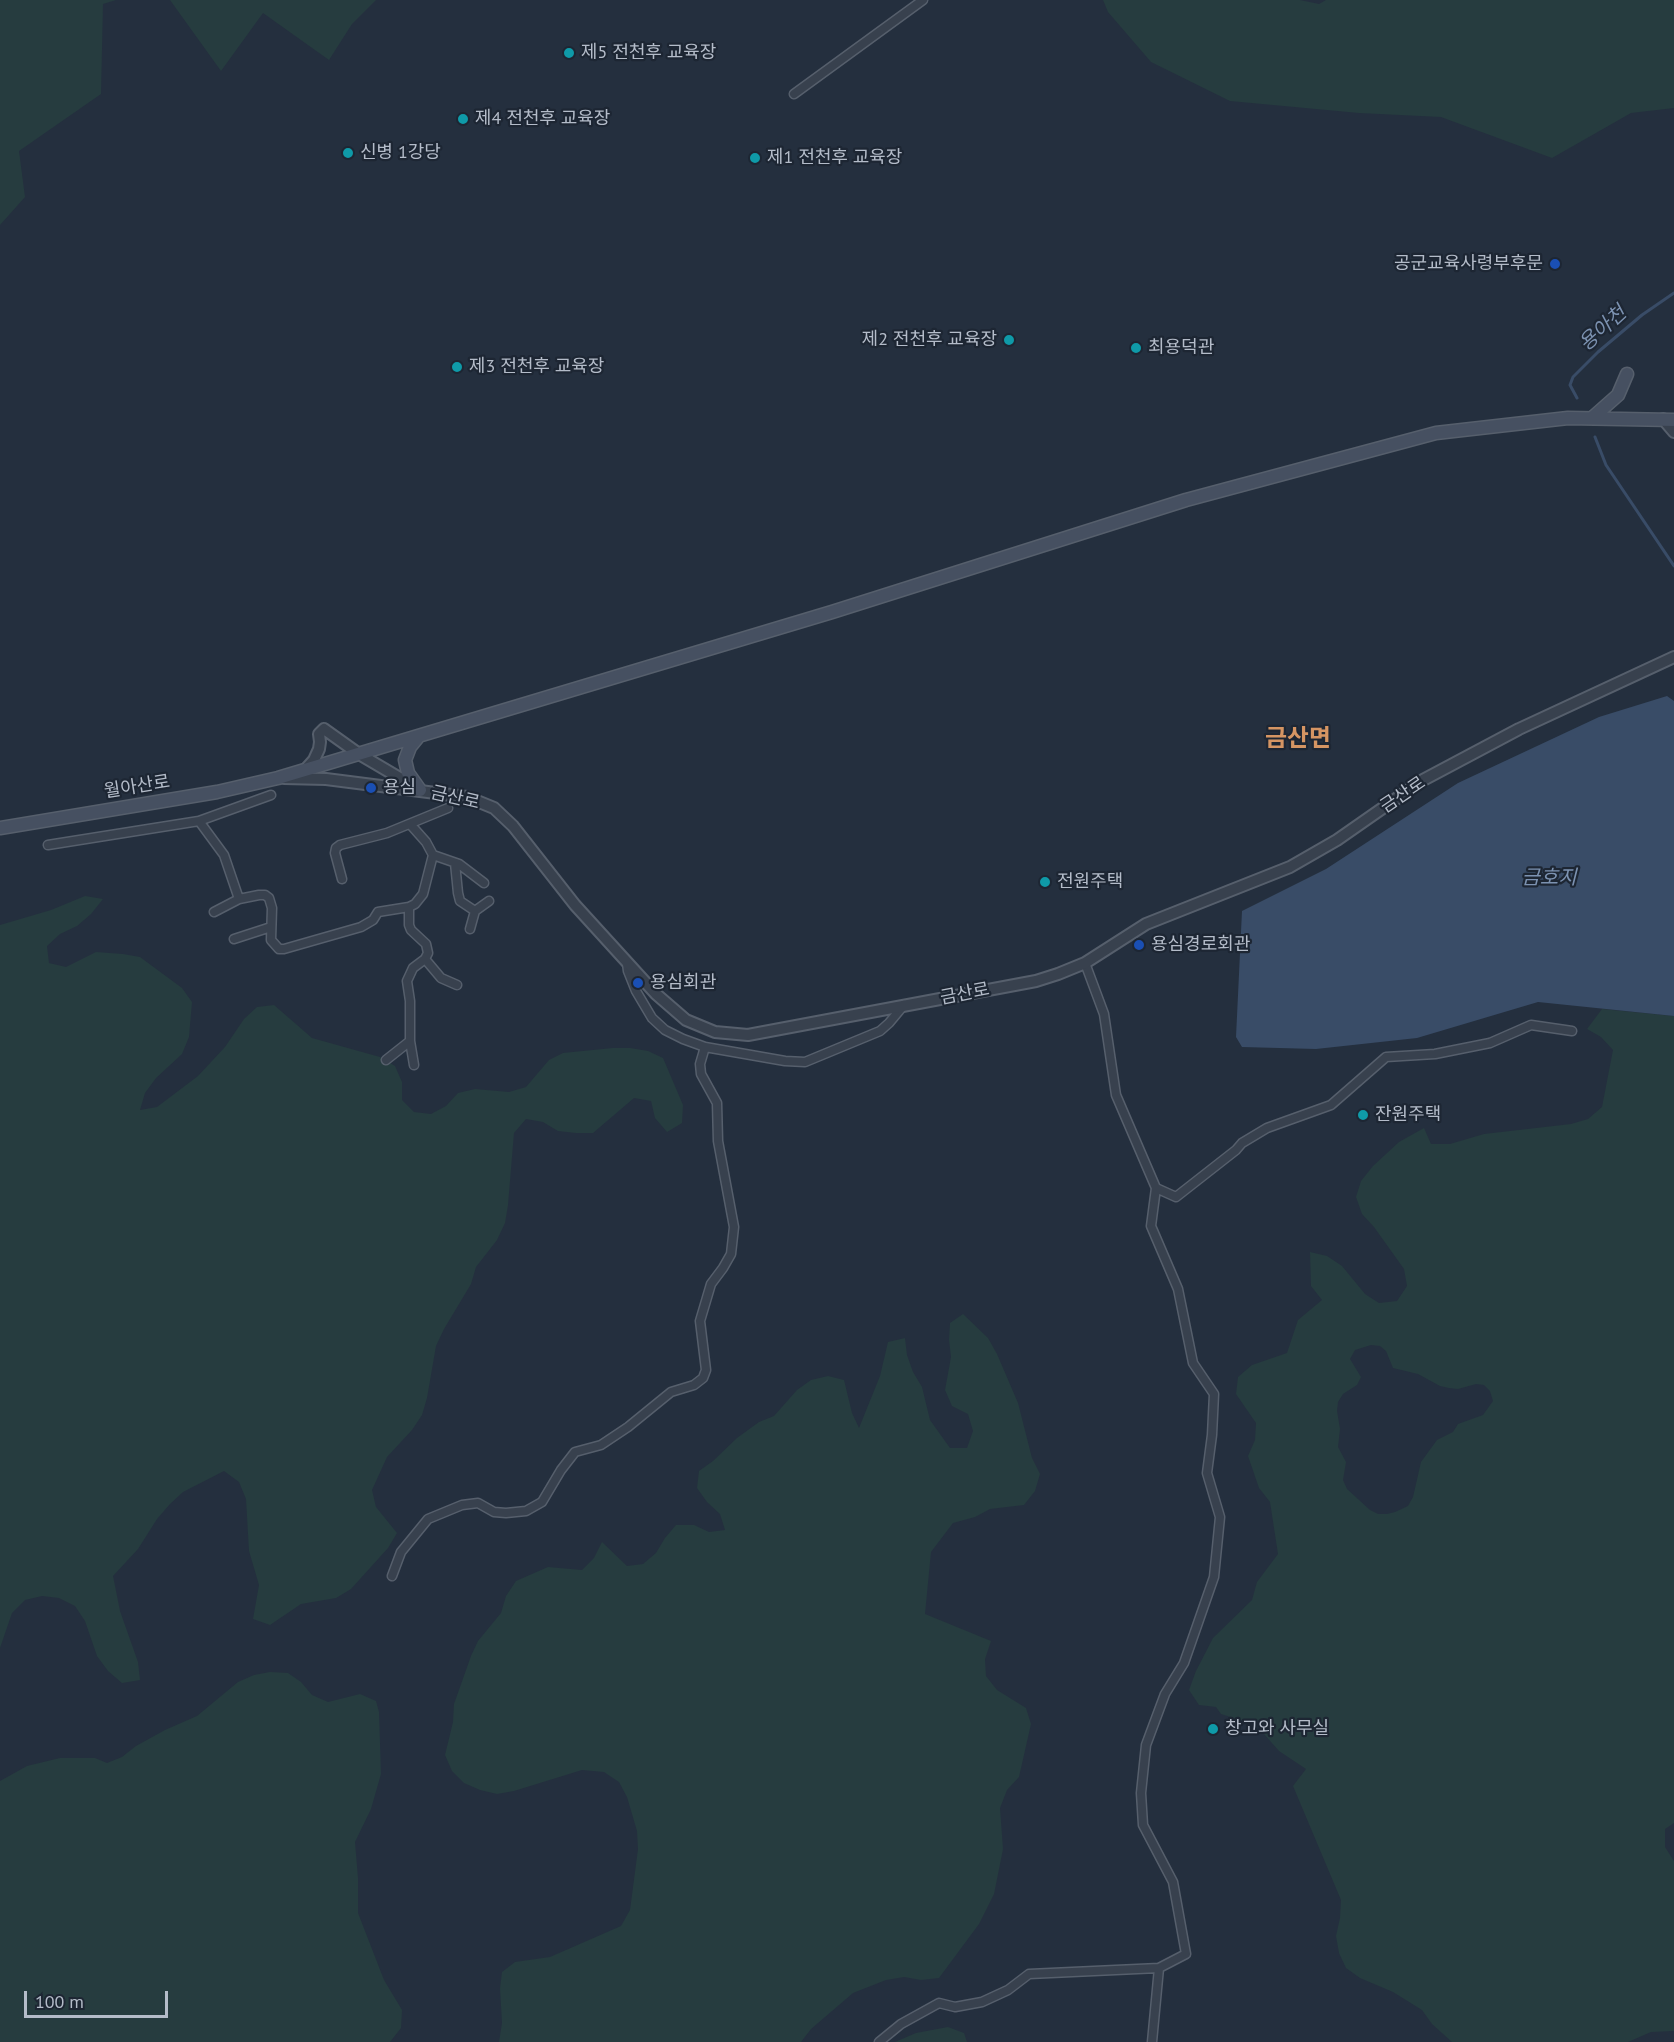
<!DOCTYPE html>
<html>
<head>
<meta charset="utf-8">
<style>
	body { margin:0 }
	#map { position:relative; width:1674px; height:2042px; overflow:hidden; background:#242f3e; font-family:"PT Sans",sans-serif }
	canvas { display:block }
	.scale { position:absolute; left:24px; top:1991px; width:144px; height:27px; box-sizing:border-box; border:3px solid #b4bcc9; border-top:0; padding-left:8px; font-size:18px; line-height:21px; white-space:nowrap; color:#b4bcc9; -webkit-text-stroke:4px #1d2633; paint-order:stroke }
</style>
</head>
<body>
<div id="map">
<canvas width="1674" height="2042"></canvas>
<div class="scale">100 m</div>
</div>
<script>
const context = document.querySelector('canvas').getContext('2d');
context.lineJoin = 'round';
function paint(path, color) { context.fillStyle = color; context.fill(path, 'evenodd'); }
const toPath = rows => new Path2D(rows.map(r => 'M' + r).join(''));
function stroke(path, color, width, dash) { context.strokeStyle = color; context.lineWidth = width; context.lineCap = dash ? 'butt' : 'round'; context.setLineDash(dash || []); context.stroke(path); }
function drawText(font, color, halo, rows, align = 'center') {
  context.font = font + ' "PT Sans","Noto Sans KR",sans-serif'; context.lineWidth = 4.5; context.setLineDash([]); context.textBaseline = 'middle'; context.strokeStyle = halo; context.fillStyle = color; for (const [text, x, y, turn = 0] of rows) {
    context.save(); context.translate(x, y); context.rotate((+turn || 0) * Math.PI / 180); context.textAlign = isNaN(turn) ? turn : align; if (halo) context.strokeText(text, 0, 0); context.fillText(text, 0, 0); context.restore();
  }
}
paint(toPath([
	[0,0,116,0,103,4,101,94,19,151,25,197,0,225],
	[170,0,376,0,352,24,329,60,263,13,221,71],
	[1103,0,1300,0,1319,4,1326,0,1674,0,1674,108,1631,113,1552,158,1441,117,1359,113,1230,101,1151,62,1108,12],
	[85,896,103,899,91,914,77,926,60,934,47,946,49,963,66,967,96,952,123,954,140,957,182,988,192,1002,189,1037,182,1054,156,1078,145,1093,140,1110,157,1107,198,1076,225,1047,244,1019,257,1007,274,1005,312,1038,380,1057,395,1066,402,1082,402,1100,414,1112,431,1114,446,1106,458,1093,475,1089,509,1092,526,1087,549,1060,563,1053,613,1048,630,1048,648,1051,663,1058,683,1105,682,1123,667,1132,655,1118,651,1101,634,1098,593,1133,576,1133,558,1131,543,1122,526,1119,514,1133,508,1205,505,1223,497,1240,476,1267,471,1284,444,1329,436,1346,427,1398,422,1415,412,1430,387,1457,372,1490,376,1507,397,1533,388,1548,351,1589,336,1598,301,1604,270,1625,253,1619,259,1585,249,1551,246,1499,239,1482,224,1471,183,1492,170,1504,157,1519,138,1549,113,1576,120,1611,138,1662,140,1680,122,1683,108,1671,97,1656,85,1621,75,1606,59,1598,42,1596,25,1600,12,1613,0,1648,0,925,51,910],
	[1602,1009,1674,1016,1674,1823,1665,1829,1665,1847,1674,1861,1674,2031,1651,2032,1628,2042,1452,2042,1432,2024,1422,2010,1393,1992,1360,1978,1346,1968,1339,1953,1336,1936,1340,1918,1341,1900,1293,1786,1306,1769,1279,1751,1256,1725,1221,1714,1216,1707,1199,1705,1189,1690,1196,1671,1213,1638,1252,1600,1257,1582,1278,1554,1270,1502,1259,1488,1248,1456,1255,1440,1256,1423,1236,1394,1238,1377,1252,1365,1287,1353,1298,1320,1322,1300,1311,1286,1310,1252,1327,1256,1342,1266,1365,1294,1379,1303,1397,1301,1407,1286,1404,1269,1374,1227,1362,1214,1356,1197,1361,1181,1373,1166,1399,1142,1424,1128,1431,1144,1450,1144,1484,1134,1571,1124,1588,1119,1602,1107,1613,1050,1601,1037,1587,1029],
	[1371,1345,1380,1346,1386,1351,1393,1368,1418,1374,1440,1386,1449,1388,1458,1389,1476,1384,1484,1385,1490,1391,1493,1401,1483,1415,1458,1424,1453,1432,1437,1440,1421,1462,1413,1497,1408,1506,1395,1512,1387,1514,1378,1514,1370,1510,1347,1489,1343,1480,1346,1462,1338,1447,1340,1429,1337,1411,1338,1402,1343,1394,1357,1385,1361,1377,1350,1359,1355,1350],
	[963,1314,988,1338,997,1354,1018,1403,1032,1458,1040,1474,1035,1491,1024,1505,990,1509,975,1517,953,1523,931,1552,925,1614,991,1641,985,1659,986,1676,997,1690,1026,1708,1031,1724,1019,1777,1007,1790,1000,1808,1003,1849,994,1894,979,1924,939,1978,921,1980,904,1977,886,1980,853,1993,811,2029,801,2042,499,2042,502,2023,500,1988,502,1972,515,1962,550,1957,621,1926,630,1910,638,1849,637,1831,627,1797,619,1782,604,1772,582,1770,514,1791,497,1794,480,1790,464,1783,452,1771,445,1755,453,1722,454,1704,471,1656,478,1641,501,1613,506,1596,516,1581,548,1567,582,1570,594,1558,602,1542,627,1566,643,1564,656,1553,665,1538,676,1525,694,1525,709,1532,725,1530,720,1514,707,1502,697,1488,699,1471,713,1461,737,1438,759,1422,774,1416,797,1390,811,1380,828,1376,844,1380,852,1413,859,1428,880,1376,888,1342,905,1338,907,1355,913,1372,922,1387,930,1420,950,1448,967,1448,973,1431,968,1414,952,1406,945,1390,951,1357,949,1340,950,1323],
	[270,1672,288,1673,301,1682,312,1695,328,1702,360,1694,376,1701,379,1712,381,1774,371,1809,355,1842,358,1878,358,1913,384,1980,402,2010,401,2028,390,2042,0,2042,0,1781,27,1766,60,1758,95,1758,107,1763,122,1757,136,1746,165,1730,197,1716,238,1682,254,1675],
	[948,2027,964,2033,967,2042,895,2042,916,2033]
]), '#263c3f');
paint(toPath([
	[1667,696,1674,701,1674,1016,1538,1002,1417,1038,1316,1049,1242,1047,1236,1037,1242,911,1326,869,1458,783,1599,717]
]), '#394c67');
stroke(toPath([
	[1577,398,1570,385,1573,377,1598,352,1642,315,1674,293],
	[1595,437,1606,465,1674,566]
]), '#394c67', 3);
const minor = toPath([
	[794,94,923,0],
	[199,821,224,855,239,899,259,895,265,895,269,898,272,908,271,940,279,949,284,949,361,927,373,920,378,912,409,907,415,904,423,894,433,855,426,842,410,824],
	[48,845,199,821,271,795],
	[433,855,459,864,484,883],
	[455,863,458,893,460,901,475,911,489,901],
	[342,879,335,853,336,848,340,845,387,833,448,808],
	[214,912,239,899],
	[470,929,475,911],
	[234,939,271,927],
	[425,959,441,978,457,985],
	[627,963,628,971,636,991,652,1018,665,1030,683,1039,705,1047,785,1061,805,1062,880,1031,889,1023,904,1005],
	[1085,963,1104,1014,1116,1095,1156,1188,1176,1197,1236,1150,1242,1143,1267,1128,1331,1105,1386,1057,1435,1054,1490,1043,1531,1025,1572,1031],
	[410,1041,414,1065],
	[386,1060,410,1041,410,1001,407,981,413,968,425,959,428,953,426,944,411,930,409,925,409,907],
	[392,1576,401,1552,428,1519,462,1505,478,1503,494,1512,506,1513,526,1511,542,1502,561,1470,575,1452,601,1445,628,1427,671,1392,694,1385,703,1378,706,1370,700,1321,711,1284,723,1268,731,1254,734,1227,718,1141,717,1103,701,1074,700,1064,705,1047],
	[879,2042,901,2024,939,2003,955,2007,982,2002,1008,1990,1029,1974,1159,1968,1186,1954,1173,1882,1143,1825,1141,1793,1146,1745,1165,1694,1184,1663,1214,1577,1220,1517,1207,1473,1212,1435,1214,1394,1193,1363,1178,1289,1151,1226,1156,1188],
	[1152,2042,1159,1968]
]);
const tertiary = toPath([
	[1663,419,1674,432],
	[306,769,314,760,319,749,320,742,319,734,324,729,359,754,415,787],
	[284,778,326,779,467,797,494,808,513,826,575,905,656,994,686,1020,715,1032,748,1035,1036,981,1058,974,1085,963,1146,924,1290,867,1337,840,1423,780,1519,729,1674,657]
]);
const secondary = toPath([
	[1592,418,1618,395,1627,374],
	[419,736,410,747,405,760,408,773,420,790],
	[0,828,217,792,278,778,832,612,1186,500,1436,433,1568,418,1674,420]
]);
stroke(minor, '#565f6c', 11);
stroke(tertiary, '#565f6c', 14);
stroke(secondary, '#565f6c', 15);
stroke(minor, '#38414e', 8);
stroke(tertiary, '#38414e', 10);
stroke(secondary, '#465061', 12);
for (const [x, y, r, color] of [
	[569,53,6,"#0f9aa8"],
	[463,119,6,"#0f9aa8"],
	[348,153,6,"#0f9aa8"],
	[755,158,6,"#0f9aa8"],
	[1555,264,6,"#1a4fb4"],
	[1009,340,6,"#0f9aa8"],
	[1136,348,6,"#0f9aa8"],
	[457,367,6,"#0f9aa8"],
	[371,788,6,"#1a4fb4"],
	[1045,882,6,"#0f9aa8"],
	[1139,945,6,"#1a4fb4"],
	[638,983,6,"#1a4fb4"],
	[1363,1115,6,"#0f9aa8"],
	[1213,1729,6,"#0f9aa8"]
]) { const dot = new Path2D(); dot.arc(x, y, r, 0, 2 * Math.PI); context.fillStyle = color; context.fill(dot); stroke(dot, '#1d2633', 2); }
drawText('18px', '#b4bcc9', '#1d2633', [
	["제5 전천후 교육장",581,53],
	["제4 전천후 교육장",475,119],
	["신병 1강당",360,153],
	["제1 전천후 교육장",767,158],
	["공군교육사령부후문",1543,264,"right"],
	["제2 전천후 교육장",997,340,"right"],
	["최용덕관",1148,348],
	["제3 전천후 교육장",469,367],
	["용심",383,788],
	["전원주택",1057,882],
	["용심경로회관",1151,945],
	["용심회관",650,983],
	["잔원주택",1375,1115],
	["창고와 사무실",1225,1729]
], 'left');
drawText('18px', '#b4bcc9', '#1d2633', [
	["월아산로",137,787,-9],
	["금산로",1403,795,-34],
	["금산로",455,798,13],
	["금산로",965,994,-11]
]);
drawText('italic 20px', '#7c92b1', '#1d2633', [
	["용아천",1603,329,-42],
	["금호지",1549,878]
]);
drawText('bold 24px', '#d59563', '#1d2633', [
	["금산면",1298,739]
]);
</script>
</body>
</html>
